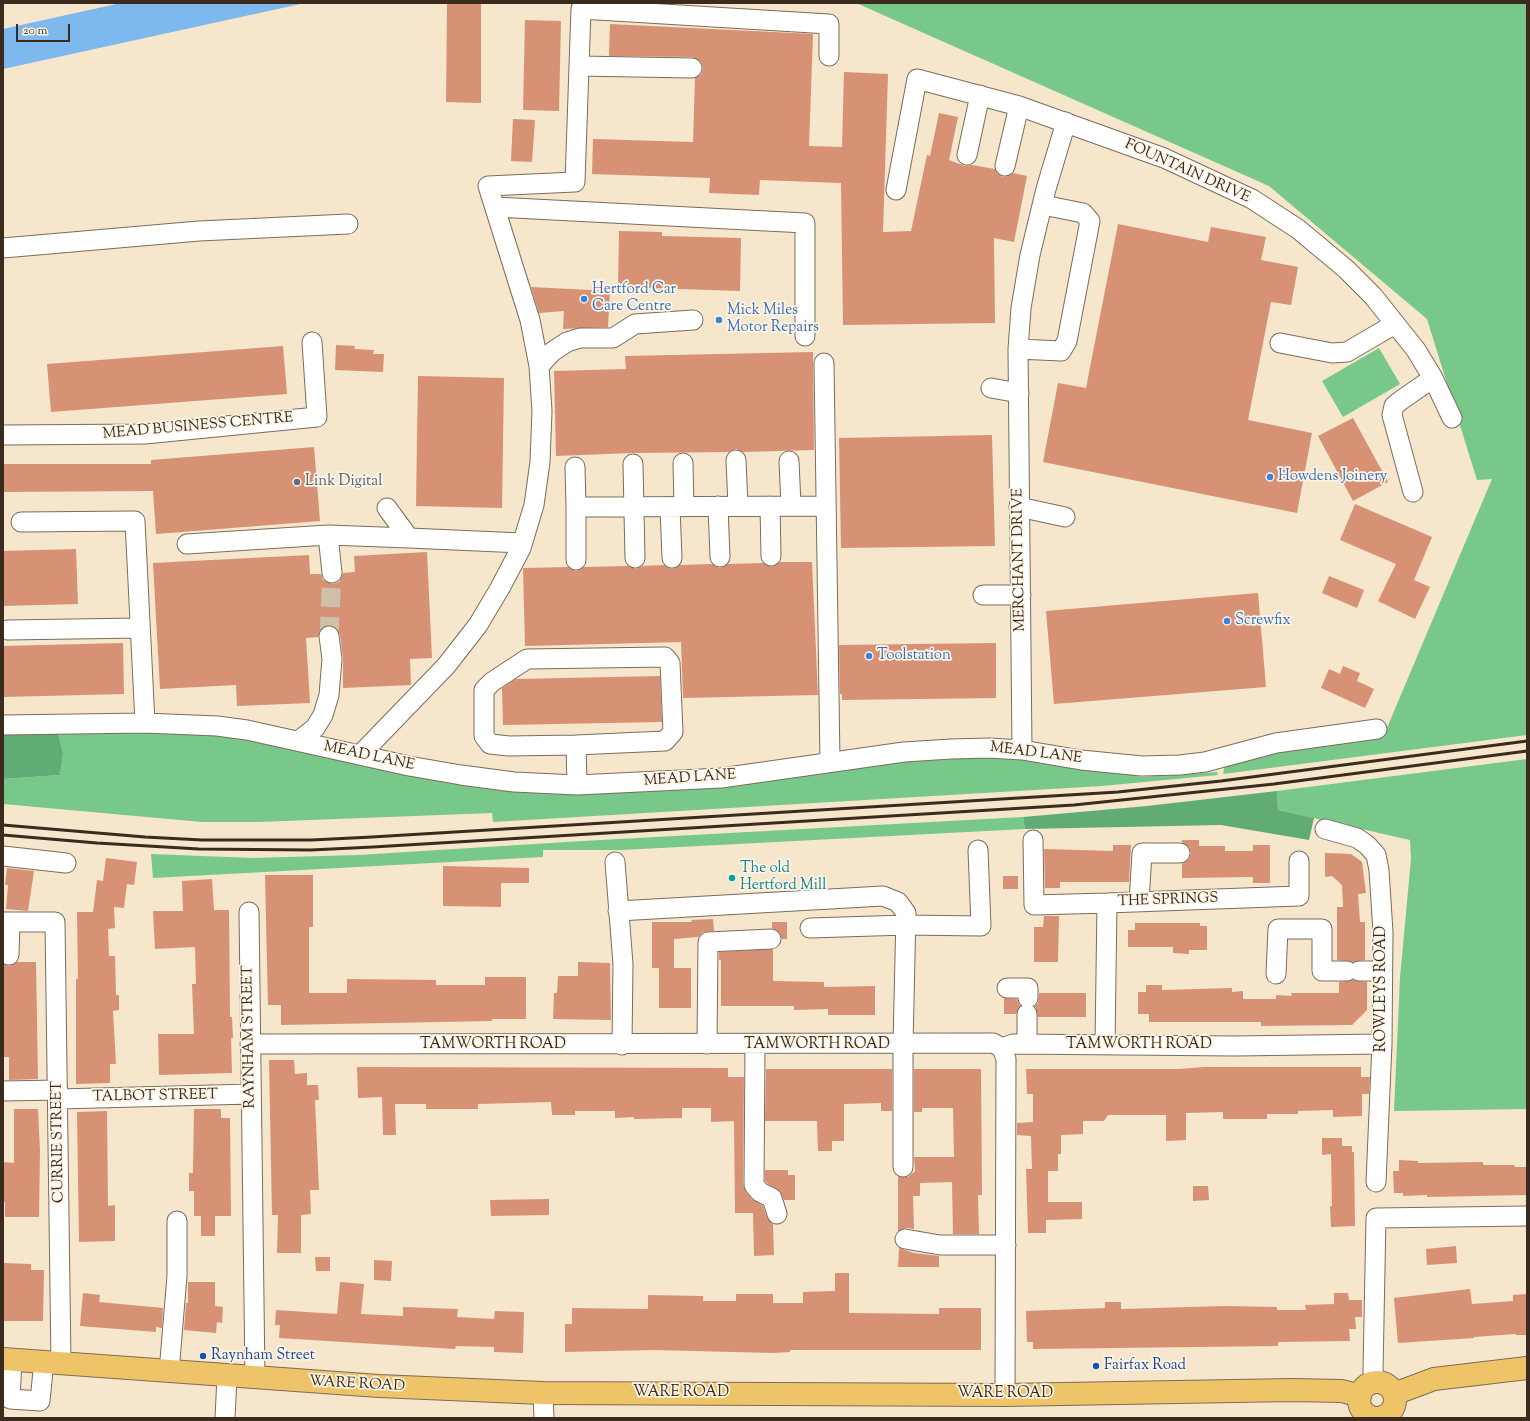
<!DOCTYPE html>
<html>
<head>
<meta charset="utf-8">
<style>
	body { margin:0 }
	#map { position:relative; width:1530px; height:1421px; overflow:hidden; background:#f5e6cc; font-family:"Sorts Mill Goudy",serif }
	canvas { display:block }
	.frame { position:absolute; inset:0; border:4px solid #3b2a1e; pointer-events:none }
	.scale { position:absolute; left:16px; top:24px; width:54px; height:18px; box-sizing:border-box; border:2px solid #3b2a1e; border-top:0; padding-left:5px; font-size:12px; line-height:14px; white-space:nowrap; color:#3b2a1e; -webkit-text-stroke:3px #fcf5e5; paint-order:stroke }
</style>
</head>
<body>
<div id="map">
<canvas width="1530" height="1421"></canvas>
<div class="frame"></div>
<div class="scale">20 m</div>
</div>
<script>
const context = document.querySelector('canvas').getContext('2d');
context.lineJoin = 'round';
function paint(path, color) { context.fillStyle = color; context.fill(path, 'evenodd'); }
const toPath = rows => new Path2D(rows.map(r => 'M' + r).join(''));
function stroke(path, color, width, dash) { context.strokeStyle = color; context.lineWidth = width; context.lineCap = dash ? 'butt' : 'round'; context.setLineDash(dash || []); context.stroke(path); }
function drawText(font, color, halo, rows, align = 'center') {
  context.font = font + ' "Sorts Mill Goudy",serif'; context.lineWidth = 3.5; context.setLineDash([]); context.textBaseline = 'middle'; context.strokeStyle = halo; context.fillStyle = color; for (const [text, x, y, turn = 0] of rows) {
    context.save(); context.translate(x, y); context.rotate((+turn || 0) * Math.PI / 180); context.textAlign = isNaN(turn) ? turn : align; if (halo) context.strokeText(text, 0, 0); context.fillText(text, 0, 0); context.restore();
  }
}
paint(toPath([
	[856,3,1527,3,1527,735,1223,774,1225,764,1268,750,1384,735,1492,479,1477,480,1427,319,1269,186],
	[1379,348,1400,384,1343,417,1322,381],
	[58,732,195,732,245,738,497,788,999,756,1130,772,1140,777,1217,772,1218,775,1102,786,493,822,492,813,259,822,202,822,3,804,3,779,60,775,63,754],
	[1527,759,1527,1109,1394,1111,1400,978,1411,859,1410,840,1278,810,1277,791],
	[1023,817,1025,829,622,850,543,850,543,857,153,878,151,854,253,858,358,855,583,841]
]), '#77c889');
paint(toPath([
	[3,732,58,732,63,754,60,775,3,779],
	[1277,791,1278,810,1314,818,1309,840,1221,825,1025,829,1023,817,1147,806]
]), '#61ac75');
paint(toPath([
	[121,3,305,3,3,69,3,29]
]), '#7db8ee');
paint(toPath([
	[451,3,481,4,481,103,446,102,447,4],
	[525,20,561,21,559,111,523,110],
	[610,24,813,34,809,146,842,147,844,72,888,74,883,232,911,231,927,155,930,156,939,113,958,117,949,160,965,166,972,165,995,169,998,174,1003,177,1009,176,1013,173,1027,176,1014,242,994,238,995,323,843,325,841,183,760,180,759,195,709,193,710,178,592,174,593,139,693,142,695,78,701,74,703,69,701,62,692,57,609,56],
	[513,119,535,120,532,162,511,161],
	[1118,224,1208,242,1211,227,1266,237,1261,260,1298,267,1291,305,1271,302,1248,420,1312,433,1297,513,1043,462,1058,383,1086,388],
	[619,231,662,232,662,236,741,238,740,291,618,287],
	[531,287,610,291,608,327,563,329,564,311,539,313],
	[336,345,355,346,354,349,374,350,373,354,384,354,383,372,335,370],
	[283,346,287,394,51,412,47,364],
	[813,352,814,450,743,452,736,449,729,452,632,453,556,456,554,371,626,369,625,356],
	[418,376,504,378,502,508,416,506],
	[1353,418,1388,482,1353,501,1318,436],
	[992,435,995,546,841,548,839,438],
	[314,447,320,521,156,534,153,491,3,492,3,464,151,464,151,460],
	[1355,504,1432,537,1414,580,1430,587,1415,619,1378,601,1396,564,1340,540],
	[76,549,78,604,3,606,3,551],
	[427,552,432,658,410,659,411,685,343,688,343,658,340,635,337,629,328,625,322,628,318,637,306,638,310,703,237,706,236,685,160,689,153,563,309,555,310,574,321,574,323,580,333,584,339,582,343,573,355,572,354,556],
	[780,562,812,562,818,695,683,698,681,642,525,646,523,568,568,567,576,571,584,567,628,566,636,569,643,566,664,565,672,569,680,565,712,564,720,568,728,564,763,563,772,567],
	[1329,576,1364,590,1357,608,1322,593],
	[1258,593,1266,687,1054,704,1046,611],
	[123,643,124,694,3,697,3,646],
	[996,643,996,698,842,700,842,694,840,694,839,645],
	[1343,666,1360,673,1357,681,1374,689,1365,708,1321,688,1329,669,1340,674],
	[660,676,662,722,503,725,502,688,516,679],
	[1182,840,1199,840,1199,846,1225,846,1225,851,1253,851,1253,845,1270,845,1270,883,1253,883,1253,877,1182,878,1182,864,1189,859,1191,853,1189,847,1182,842],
	[1113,845,1131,845,1129,882,1060,882,1060,888,1045,888,1044,849,1113,851],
	[1325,853,1351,854,1362,862,1366,893,1358,894,1360,922,1365,922,1365,960,1353,962,1337,960,1337,907,1343,907,1342,885,1332,876,1325,877],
	[106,858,137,862,134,885,127,884,124,908,114,907,115,928,108,929,109,956,115,956,116,995,119,995,119,1010,113,1011,116,1064,110,1064,110,1083,76,1084,76,979,78,979,77,912,93,912,97,880,103,881],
	[443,866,529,868,529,883,501,883,501,907,443,906],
	[7,868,34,871,28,911,6,909,8,885,5,885],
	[265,875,313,875,313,927,309,927,309,993,347,993,347,979,436,980,436,985,485,985,485,977,526,977,526,1019,492,1019,492,1021,281,1025,281,1005,268,1005],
	[1003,876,1018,876,1018,889,1003,889],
	[212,879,214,910,229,910,230,1017,232,1017,233,1038,231,1038,232,1073,159,1075,158,1034,194,1034,192,984,196,984,195,947,155,949,153,911,183,911,182,881],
	[1044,916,1059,916,1058,962,1034,962,1034,927,1043,927],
	[713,919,714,931,703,932,698,937,674,939,674,968,691,968,691,1008,659,1008,659,968,652,968,652,922,692,922,691,920],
	[772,922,787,922,787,939,782,939,780,933,772,928],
	[1135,923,1200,923,1200,926,1207,926,1207,950,1189,950,1189,954,1173,953,1173,947,1128,947,1128,930,1135,930],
	[773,949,773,981,824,982,824,987,875,986,875,1015,828,1015,828,1009,794,1010,794,1006,721,1006,721,960,719,960,719,952],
	[17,962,36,962,38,1079,9,1080,9,1057,4,1057,3,964,9,966],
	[578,962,610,963,611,1020,553,1019,554,993,557,993,558,976,578,976],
	[1353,980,1367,982,1367,1010,1352,1025,1261,1026,1261,1022,1149,1022,1149,1014,1138,1014,1138,992,1146,992,1146,985,1162,985,1162,990,1232,988,1232,992,1243,991,1243,999,1276,999,1276,995,1292,996,1291,993,1339,993,1339,982],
	[1039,993,1086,993,1086,1017,1038,1017,1035,1006,1038,1003],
	[1004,998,1017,999,1020,1006,1016,1014,1004,1014],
	[269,1060,294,1060,295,1074,307,1073,307,1085,318,1085,319,1100,315,1100,319,1190,310,1190,311,1214,301,1215,301,1253,277,1253,278,1215,272,1215],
	[357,1067,728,1068,728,1077,744,1077,743,1185,746,1192,752,1199,763,1206,767,1218,773,1224,774,1255,754,1256,753,1213,735,1213,734,1121,711,1122,711,1108,682,1108,682,1118,634,1119,634,1117,615,1118,615,1111,575,1111,575,1115,552,1115,551,1102,478,1104,478,1109,426,1109,426,1104,395,1104,396,1135,383,1135,382,1097,358,1098],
	[1204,1067,1361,1067,1361,1077,1370,1077,1369,1094,1362,1094,1362,1116,1333,1117,1333,1110,1298,1111,1298,1114,1267,1114,1267,1119,1223,1119,1223,1112,1186,1113,1186,1140,1166,1141,1166,1115,1108,1115,1104,1121,1083,1121,1083,1134,1061,1135,1061,1154,1058,1154,1058,1171,1048,1171,1048,1202,1082,1202,1082,1219,1046,1220,1046,1233,1028,1233,1026,1169,1032,1169,1031,1136,1017,1135,1017,1123,1033,1122,1033,1094,1027,1094,1026,1069,1179,1069],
	[766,1069,892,1069,892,1111,881,1111,881,1103,844,1104,844,1141,832,1141,832,1151,818,1151,817,1121,765,1121],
	[914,1069,981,1069,982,1195,978,1195,979,1234,953,1234,952,1182,920,1183,920,1196,913,1196,914,1229,906,1228,898,1231,898,1177,908,1177,915,1171,914,1157,954,1157,953,1108,922,1108,922,1112,914,1112],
	[14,1109,38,1109,40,1151,39,1217,5,1217,5,1202,3,1202,3,1162,14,1163],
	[194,1109,221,1109,221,1118,230,1118,231,1216,215,1216,215,1236,201,1236,201,1216,194,1216,194,1191,189,1191,189,1173,193,1173],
	[107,1111,108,1206,115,1205,115,1241,79,1242,77,1112],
	[1322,1138,1342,1138,1342,1146,1352,1146,1352,1152,1354,1152,1355,1226,1331,1227,1330,1206,1332,1206,1331,1154,1322,1155],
	[1399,1160,1418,1161,1418,1163,1483,1162,1483,1165,1514,1165,1515,1167,1527,1167,1527,1195,1427,1197,1427,1195,1403,1196,1403,1193,1394,1193,1393,1171,1399,1171],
	[765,1170,788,1170,788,1175,795,1175,795,1200,784,1200,780,1191,767,1183,765,1181],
	[1193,1186,1208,1186,1209,1200,1193,1201],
	[549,1199,549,1215,491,1216,490,1200],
	[1456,1246,1457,1263,1427,1265,1426,1249],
	[899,1248,914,1253,939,1256,939,1267,898,1267],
	[315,1257,330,1257,330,1271,316,1271],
	[374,1260,392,1261,391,1281,374,1280],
	[3,1263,31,1264,31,1270,44,1270,43,1321,3,1321],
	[835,1273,849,1273,849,1313,939,1314,939,1308,981,1308,981,1350,790,1350,790,1352,773,1353,654,1350,565,1352,565,1324,572,1324,572,1308,648,1309,648,1295,703,1296,703,1301,736,1301,736,1294,773,1294,773,1303,803,1303,803,1292,835,1291],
	[188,1282,215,1282,215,1306,223,1307,222,1323,217,1322,216,1333,184,1330,186,1303,188,1303],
	[340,1282,364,1284,361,1314,403,1316,403,1307,458,1309,457,1317,494,1319,495,1311,524,1312,523,1353,494,1352,494,1347,456,1346,455,1349,279,1338,280,1325,275,1325,276,1310,337,1314],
	[1470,1289,1472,1304,1513,1301,1513,1295,1527,1294,1527,1335,1516,1335,1515,1334,1474,1337,1474,1338,1398,1343,1394,1298],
	[83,1293,100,1295,99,1302,163,1308,162,1328,156,1327,156,1332,80,1326],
	[1334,1293,1348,1293,1349,1300,1362,1300,1362,1317,1355,1317,1356,1329,1349,1329,1350,1341,1278,1342,1278,1346,1033,1349,1033,1342,1027,1342,1026,1311,1105,1308,1105,1302,1121,1302,1121,1309,1225,1306,1277,1307,1277,1310,1306,1310,1305,1305,1334,1304]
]), '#d79275');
stroke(toPath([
	[329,636,332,573]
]), '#d0c0a9', 19, [19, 10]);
const minor = toPath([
	[579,66,692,68],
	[967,155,980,95],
	[1005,166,1019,106],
	[896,190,917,79,1019,106,1164,158,1252,199,1298,229,1346,269,1373,296,1416,350,1433,378,1452,418],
	[495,207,805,223,805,336],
	[3,248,199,231,348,224],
	[1280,343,1332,353,1347,352,1395,324],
	[1018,349,1061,351,1067,341,1090,221,1083,213,1043,205],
	[824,363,830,761],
	[539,366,552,352,567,342,580,338,613,338,635,324,693,320],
	[991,388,1019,393],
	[3,435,145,434,317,417,312,342],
	[736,460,738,506],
	[789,461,791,505],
	[683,463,684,507],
	[633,464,635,558],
	[575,467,576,507],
	[1413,492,1392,415,1394,406,1400,401,1433,378],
	[718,506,720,557],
	[770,506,771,556],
	[670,507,672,558],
	[1019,507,1065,517],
	[387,508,409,538,522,543],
	[21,522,135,521,145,723],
	[187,544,328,535],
	[576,560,576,507,826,506],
	[332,573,328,535,409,538],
	[983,595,1021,595],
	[7,630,139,628],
	[3,725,145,723,217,726,247,730,409,766,461,775,514,782,577,785,721,778,904,752,951,749,989,748,1022,750,1081,760,1142,766,1180,765,1205,762,1276,743,1377,729],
	[298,741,315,728,323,715,329,695,332,659,329,636],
	[576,745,665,741,673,732,670,663,665,657,527,659,492,682,484,690,484,736,490,744,509,746,576,745,577,785],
	[1022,750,1018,349,1021,308,1030,255,1046,189,1066,122],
	[360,755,446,666,478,625,500,588,521,548,534,505,540,462,542,411,539,366,530,320,488,186,575,182,581,9,829,24,829,56],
	[1325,829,1357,838,1367,845,1376,855,1379,870,1383,932,1382,1044,1376,1182],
	[1033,840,1034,905,1107,903],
	[3,856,66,863],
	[615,862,623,964,622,1045],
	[1139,902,1142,853,1180,853],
	[618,911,883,896,898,902,906,913,903,1045,903,1167],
	[249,912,255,1378],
	[3,922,55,922,61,1363],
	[810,928,906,925,981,926,978,850],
	[9,955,10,922],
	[1359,971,1382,971],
	[1276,974,1278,929,1322,929,1322,971,1347,971],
	[1007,988,1028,988,1028,998],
	[250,1044,993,1043,1002,1048,1013,1044,1235,1046,1382,1044],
	[707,1044,708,942,771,939],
	[755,1044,754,1185,760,1192,772,1198,777,1214],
	[1027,1044,1027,1014],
	[1105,1045,1107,903,1299,896,1299,861],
	[1002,1048,1006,1059,1005,1395],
	[3,1091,58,1090],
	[59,1099,251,1094],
	[905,1239,940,1245,1006,1245],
	[12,1360,10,1399,40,1401,44,1361],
	[169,1372,177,1276,177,1221],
	[1375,1382,1373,1371,1376,1218,1527,1216],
	[543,1393,544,1418],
	[225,1418,227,1377]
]);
const major = toPath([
	[3,1359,379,1386,543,1393,1005,1395,1292,1390,1342,1391,1360,1396],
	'1359 1400a18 18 0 1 1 36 0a18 18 0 1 1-36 0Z',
	[1394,1394,1434,1379,1527,1368]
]);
stroke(minor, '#7c6c5b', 21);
stroke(major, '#7c6c5b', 24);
stroke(minor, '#fff', 19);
stroke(major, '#efc469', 22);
stroke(toPath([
	[3,825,145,837,202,840,312,840,372,837,1118,792,1221,781,1527,741],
	[3,835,97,843,199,849,311,850,373,847,1074,805,1274,784,1527,751]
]), '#3b2a1e', 3);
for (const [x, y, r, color] of [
	[584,299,4,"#3f7fe0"],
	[719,320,4,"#3f7fe0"],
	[1270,477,4,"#3f7fe0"],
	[297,482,4,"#5c6f8a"],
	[1227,621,4,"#3f7fe0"],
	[869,656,4,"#3f7fe0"],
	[732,878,4,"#0f9aa8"],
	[203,1356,4,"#1a4fb4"],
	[1096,1366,4,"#1a4fb4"]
]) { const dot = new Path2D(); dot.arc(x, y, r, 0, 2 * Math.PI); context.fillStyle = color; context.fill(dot); stroke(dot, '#fcf5e5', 1.5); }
drawText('15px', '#3b2a1e', '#fcf5e5', [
	["FOUNTAIN DRIVE",1187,172,24],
	["MEAD BUSINESS CENTRE",198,427,-5],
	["MERCHANT DRIVE",1020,560,-91],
	["MEAD LANE",1036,754,7],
	["MEAD LANE",369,757,12],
	["MEAD LANE",690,779,-4],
	["THE SPRINGS",1168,901,-2],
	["ROWLEYS ROAD",1382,989,-90],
	["RAYNHAM STREET",250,1037,-91],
	["TAMWORTH ROAD",493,1045],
	["TAMWORTH ROAD",817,1045],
	["TAMWORTH ROAD",1139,1045],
	["TALBOT STREET",155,1097,-1],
	["CURRIE STREET",59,1142,-91],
	["WARE ROAD",357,1385,3],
	["WARE ROAD",681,1393],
	["WARE ROAD",1005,1394]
]);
drawText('15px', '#366cbe', '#fcf5e5', [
	["Hertford Car",592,290],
	["Care Centre",592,307],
	["Mick Miles",727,311],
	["Motor Repairs",727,328],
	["Howdens Joinery",1278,477],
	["Screwfix",1235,621],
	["Toolstation",877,656]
], 'left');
drawText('15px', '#4e5e75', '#fcf5e5', [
	["Link Digital",305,482]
], 'left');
drawText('15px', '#0d838f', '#fcf5e5', [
	["The old",740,869],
	["Hertford Mill",740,886]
], 'left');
drawText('15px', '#164399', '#fcf5e5', [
	["Raynham Street",211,1356],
	["Fairfax Road",1104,1366]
], 'left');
</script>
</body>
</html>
